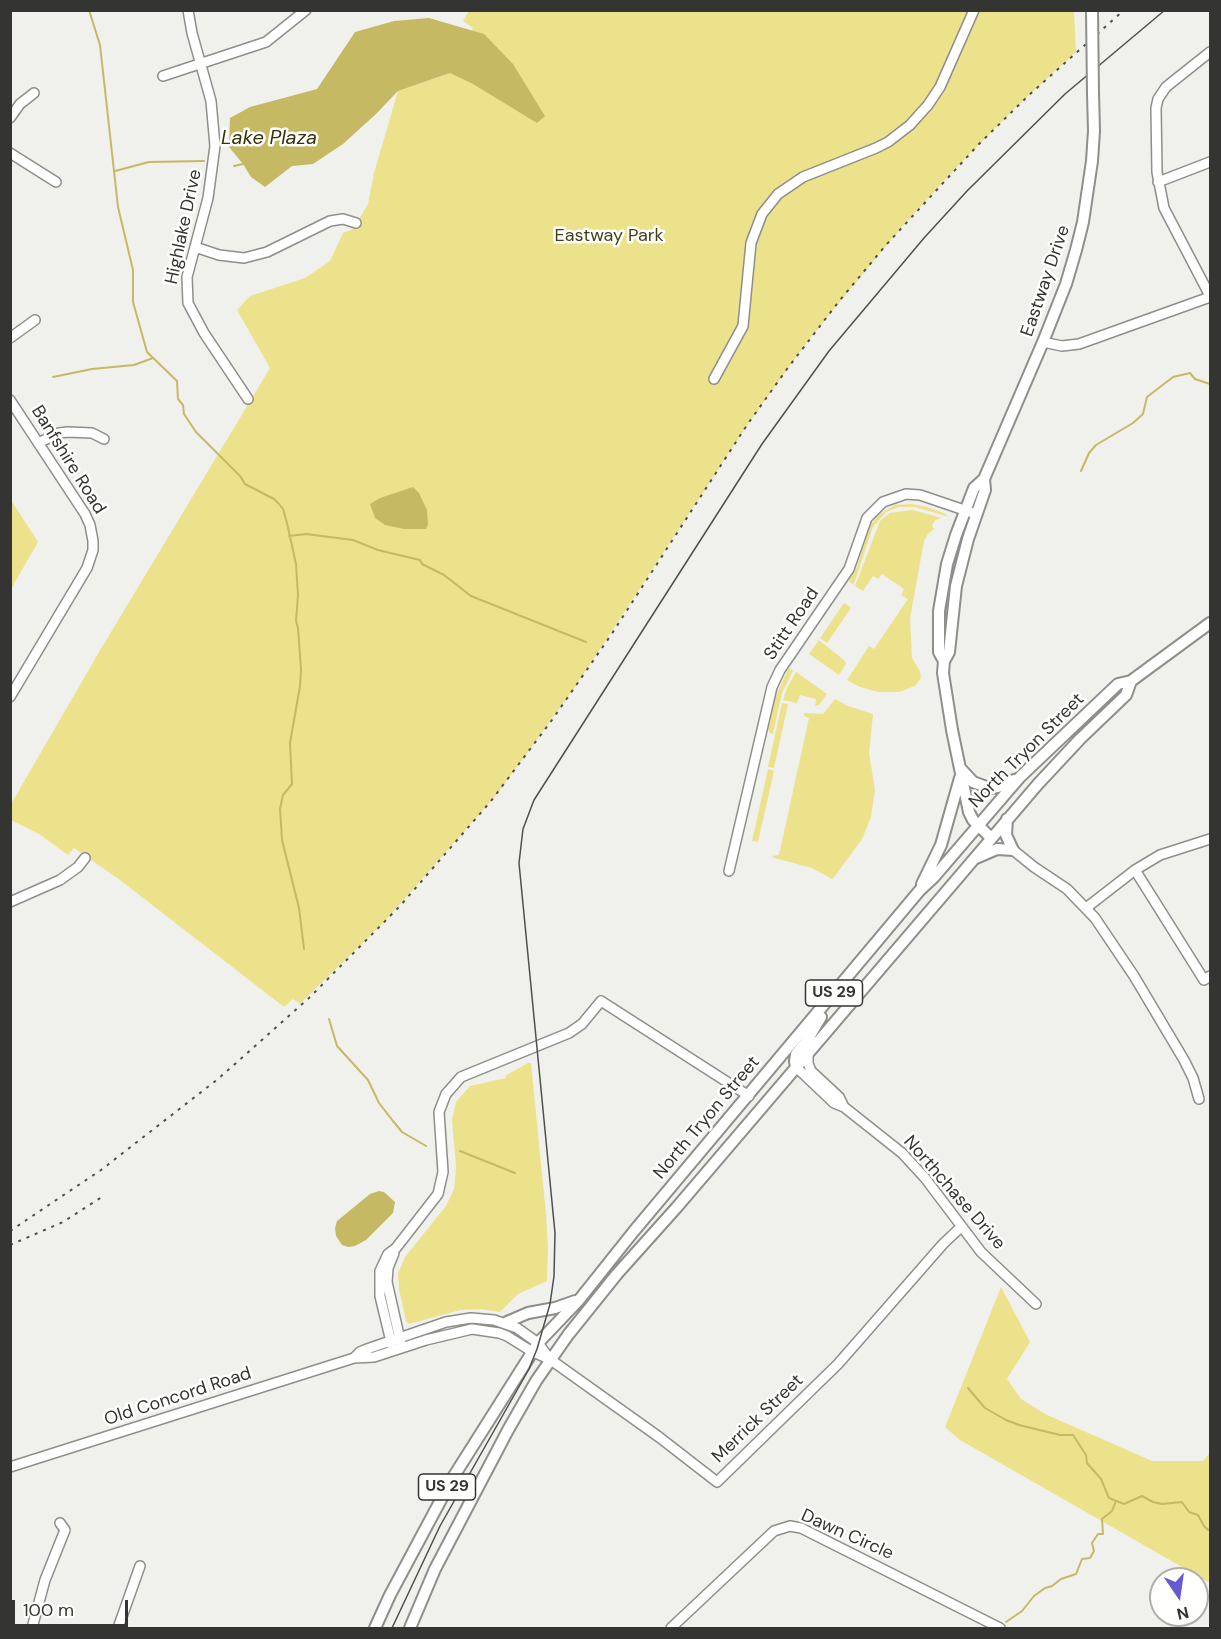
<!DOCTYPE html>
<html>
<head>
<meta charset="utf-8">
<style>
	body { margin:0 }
	#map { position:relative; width:1221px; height:1639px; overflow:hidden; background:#f0f0ec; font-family:"DM Sans",sans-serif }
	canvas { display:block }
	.frame { position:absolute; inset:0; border:12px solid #343433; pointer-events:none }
	.north { position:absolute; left:1149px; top:1567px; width:60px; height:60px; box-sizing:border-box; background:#fffffe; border:2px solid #aeaead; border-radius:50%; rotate:167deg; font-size:16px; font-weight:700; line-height:24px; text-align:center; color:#343433 }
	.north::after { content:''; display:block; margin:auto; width:21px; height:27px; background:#645ad3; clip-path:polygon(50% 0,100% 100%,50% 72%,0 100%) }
	.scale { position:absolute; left:12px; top:1600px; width:116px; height:27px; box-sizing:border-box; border:3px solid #343433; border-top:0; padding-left:8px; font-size:18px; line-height:21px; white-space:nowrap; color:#343433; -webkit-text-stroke:4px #fffffe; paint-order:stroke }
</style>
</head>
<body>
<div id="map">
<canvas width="1221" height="1639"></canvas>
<div class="frame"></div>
<div class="north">N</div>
<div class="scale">100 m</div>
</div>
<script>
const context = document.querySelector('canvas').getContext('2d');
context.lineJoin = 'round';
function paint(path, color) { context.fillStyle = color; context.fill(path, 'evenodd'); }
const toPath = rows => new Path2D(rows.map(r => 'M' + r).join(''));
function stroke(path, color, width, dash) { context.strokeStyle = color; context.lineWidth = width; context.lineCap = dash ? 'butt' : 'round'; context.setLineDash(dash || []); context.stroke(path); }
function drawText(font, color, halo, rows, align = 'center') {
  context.font = font + ' "DM Sans",sans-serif'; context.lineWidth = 5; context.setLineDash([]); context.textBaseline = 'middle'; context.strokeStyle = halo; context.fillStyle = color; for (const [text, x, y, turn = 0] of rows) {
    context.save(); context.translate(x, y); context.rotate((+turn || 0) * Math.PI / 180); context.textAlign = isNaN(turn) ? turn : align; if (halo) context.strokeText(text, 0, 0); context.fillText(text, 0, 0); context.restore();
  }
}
paint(toPath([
	[469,11,1074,11,1076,52,1014,109,956,168,900,229,807,342,748,424,575,687,498,793,385,921,300,1004,293,999,284,1007,120,880,74,848,68,855,39,834,11,820,11,804,102,647,270,368,237,310,250,296,305,278,330,261,343,233,353,229,368,204,374,173,398,91,445,75,473,28,463,21],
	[11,500,38,542,11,589],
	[912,504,927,507,944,513,949,517,915,507,899,507,886,512,873,527,855,581,853,585,849,581,857,567,870,526,878,515,895,505],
	[912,510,942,518,935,520,932,526,934,529,928,534,924,541,910,618,912,658,920,671,921,678,915,686,899,692,878,692,860,687,847,680,869,646,874,649,908,599,901,595,904,589,882,574,878,579,873,576,863,591,855,586,880,521,890,513],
	[844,603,851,608,827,643,820,638],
	[819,640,845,661,846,664,839,675,809,654],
	[789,668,793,671,782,693,773,734,770,733,768,729,775,697],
	[796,672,827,694,819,705,815,706,816,699,800,695,797,703,783,700,787,688],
	[835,699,848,706,873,714,869,753,875,790,871,817,862,839,835,876,832,879,812,868,774,858,772,856,779,855,809,718,804,716,804,713,823,714],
	[782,703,788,704,774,768,768,767],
	[768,769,774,771,758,842,752,841],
	[528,1063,531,1063,546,1214,548,1248,547,1281,518,1294,500,1312,481,1309,460,1310,409,1324,406,1321,399,1289,398,1273,405,1257,446,1206,454,1189,456,1167,452,1120,456,1102,470,1086,506,1078,505,1076],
	[1001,1287,1030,1342,1007,1379,1021,1399,1045,1414,1152,1461,1203,1461,1210,1453,1210,1583,960,1440,945,1427]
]), '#ece28c');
paint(toPath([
	[429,18,484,34,513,64,545,116,537,123,473,84,450,73,398,91,376,114,343,144,313,164,292,166,265,187,251,177,243,164,229,147,230,118,250,107,317,89,355,32,394,21],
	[413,487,419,493,427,510,428,525,426,529,404,529,385,525,375,518,370,504,380,498],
	[379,1191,384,1192,395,1202,393,1213,366,1240,355,1246,348,1247,342,1245,336,1236,335,1228,337,1221,370,1194]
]), '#c5ba63');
stroke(toPath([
	[89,10,100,45,118,207,133,270,133,302,147,352,177,381,178,399,183,405,184,414,196,432,240,476,245,484,274,499,279,504,283,509,287,523,296,564,298,595,296,621,298,628,301,669,300,686,290,743,292,784,283,795,280,809,282,840,299,908,304,949],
	[234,166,243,164],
	[115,171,149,162,204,161],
	[53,377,92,369,134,365,153,358],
	[1081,471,1089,453,1096,445,1133,423,1143,414,1147,397,1173,377,1190,373,1195,379,1210,384],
	[289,536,306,534,353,540,378,550,420,560,422,564,444,575,471,596,586,642],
	[329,1019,337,1046,368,1080,379,1103,393,1121,402,1132,426,1146],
	[460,1151,515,1173],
	[968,1388,985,1408,1006,1420,1019,1425,1060,1435,1073,1435,1086,1455,1087,1463,1101,1479,1109,1498,1124,1504,1142,1496,1153,1502,1162,1504,1182,1502,1189,1512,1198,1515,1204,1526,1208,1530,1210,1529],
	[1006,1622,1022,1611,1034,1596,1045,1588,1052,1586,1061,1579,1076,1574,1082,1559,1090,1558,1094,1551,1092,1543,1098,1534,1103,1534,1102,1519,1112,1511,1116,1501]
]), '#c5ba63', 2);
const minor = toPath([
	[188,10,192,33,211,101,215,146,208,198,187,277,188,303,204,333,248,399],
	[1210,52,1166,87,1158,99,1156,108,1157,172,1164,208,1210,296],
	[163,76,266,42,306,10],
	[10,118,20,104,34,93],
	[10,153,56,182],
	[1158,182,1210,162],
	[195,247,219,255,244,258,267,252,330,221,343,219,356,223],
	[10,338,35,320],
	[1043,342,1062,346,1079,344,1210,297],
	[714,379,743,326,751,243,762,214,778,194,803,177,876,148,888,142,910,125,928,105,940,87,974,10],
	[10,400,85,514,90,525,93,541,93,550,87,568,10,697],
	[38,443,59,433,68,432,92,433,104,439],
	[1013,850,1034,867,1067,889,1095,918,1134,976,1184,1060,1193,1078,1199,1099],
	[1135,870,1204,980,1210,976],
	[729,871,772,687,780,670,849,569,867,518,883,502,906,494,920,495,976,514],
	[10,902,60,880,78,867,85,858],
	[1086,908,1135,870,1160,855,1210,839],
	[808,1055,808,1063,811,1071,839,1097,844,1107],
	[796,1067,834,1103,844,1107,902,1153,925,1178,981,1252,1036,1304],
	[394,1253,388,1268,387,1282,401,1344],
	[393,1350,380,1296,380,1271,388,1254,396,1248,438,1194,443,1172,439,1112,446,1094,461,1077,569,1033,582,1024,601,1001,749,1096],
	[354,1358,360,1352,367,1349,446,1322,471,1318,494,1320,517,1328,538,1343,549,1358],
	[10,1467,354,1358,374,1357,426,1340,472,1329,499,1333,507,1336,531,1351,551,1360,659,1437,717,1482,838,1364,943,1244,961,1227],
	[32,1628,45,1580,65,1530,60,1523],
	[118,1628,140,1566],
	[671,1628,774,1531,790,1526,801,1528,1000,1628]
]);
const major = toPath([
	[984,479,985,490,968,539,956,586,949,652,944,661,943,673,952,730,969,812,973,820,991,838],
	[944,661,939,652,939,611,947,564,956,535,974,488,984,479,1043,342,1066,284,1076,250,1083,222,1092,161,1094,131,1093,93],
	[960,768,973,782,989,788,998,787,1014,780],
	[1007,819,1006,835,1013,850],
	[976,858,997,849,1013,850],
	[922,884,941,845,960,778],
	[796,1067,795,1061,796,1054,808,1039,821,1017],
	[507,1322,528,1313,555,1308,575,1301],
	[375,1628,390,1595,452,1479,538,1343,579,1300,634,1231,920,890,934,877,1020,777,1118,684,1131,681,1210,623],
	[410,1628,435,1569,508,1430,536,1381,568,1335,617,1274,677,1207,1038,784,1080,739,1126,695,1131,681]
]);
stroke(minor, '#8e8e8b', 12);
stroke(major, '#8e8e8b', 14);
stroke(minor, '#fff', 9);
stroke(major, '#fff', 10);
stroke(toPath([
	[392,1628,440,1526,529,1369,537,1349,550,1304,554,1276,555,1233,519,863,523,829,534,800,762,444,829,351,924,238,967,191,1065,94,1165,10]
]), '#4f4f4e', 1.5);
stroke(toPath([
	[10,1231,101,1170,218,1079,309,998,400,906,491,801,552,720,611,635,747,425,787,369,840,300,886,245,979,144,1028,96,1124,10],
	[10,1245,63,1222,105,1195]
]), '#4f4f4e', 2, [3, 6]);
const majorBridge = toPath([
	[1092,10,1093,93]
]);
stroke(majorBridge, '#8e8e8b', 14, []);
stroke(majorBridge, '#fff', 10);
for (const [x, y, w] of [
	[834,993,57],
	[447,1487,57]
]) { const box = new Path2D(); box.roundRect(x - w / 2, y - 13, w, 26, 4.5); context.fillStyle = '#fffffe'; context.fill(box); stroke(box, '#343433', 1.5); }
drawText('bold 16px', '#343433', null, [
	["US 29",834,993],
	["US 29",447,1487]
]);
drawText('18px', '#343433', '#fffffe', [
	["Highlake Drive",184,227,-78],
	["Eastway Drive",1046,281,-71],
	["Banfshire Road",68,460,58],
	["Stitt Road",792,624,-56],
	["North Tryon Street",1027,751,-45],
	["North Tryon Street",707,1118,-50],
	["Northchase Drive",954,1193,49],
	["Old Concord Road",178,1397,-18],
	["Merrick Street",758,1419,-44],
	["Dawn Circle",847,1535,24]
]);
drawText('18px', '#44401a', '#fffffe', [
	["Eastway Park",609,236]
]);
drawText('italic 20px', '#36310b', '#fffffe', [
	["Lake Plaza",269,139]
]);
</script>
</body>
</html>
